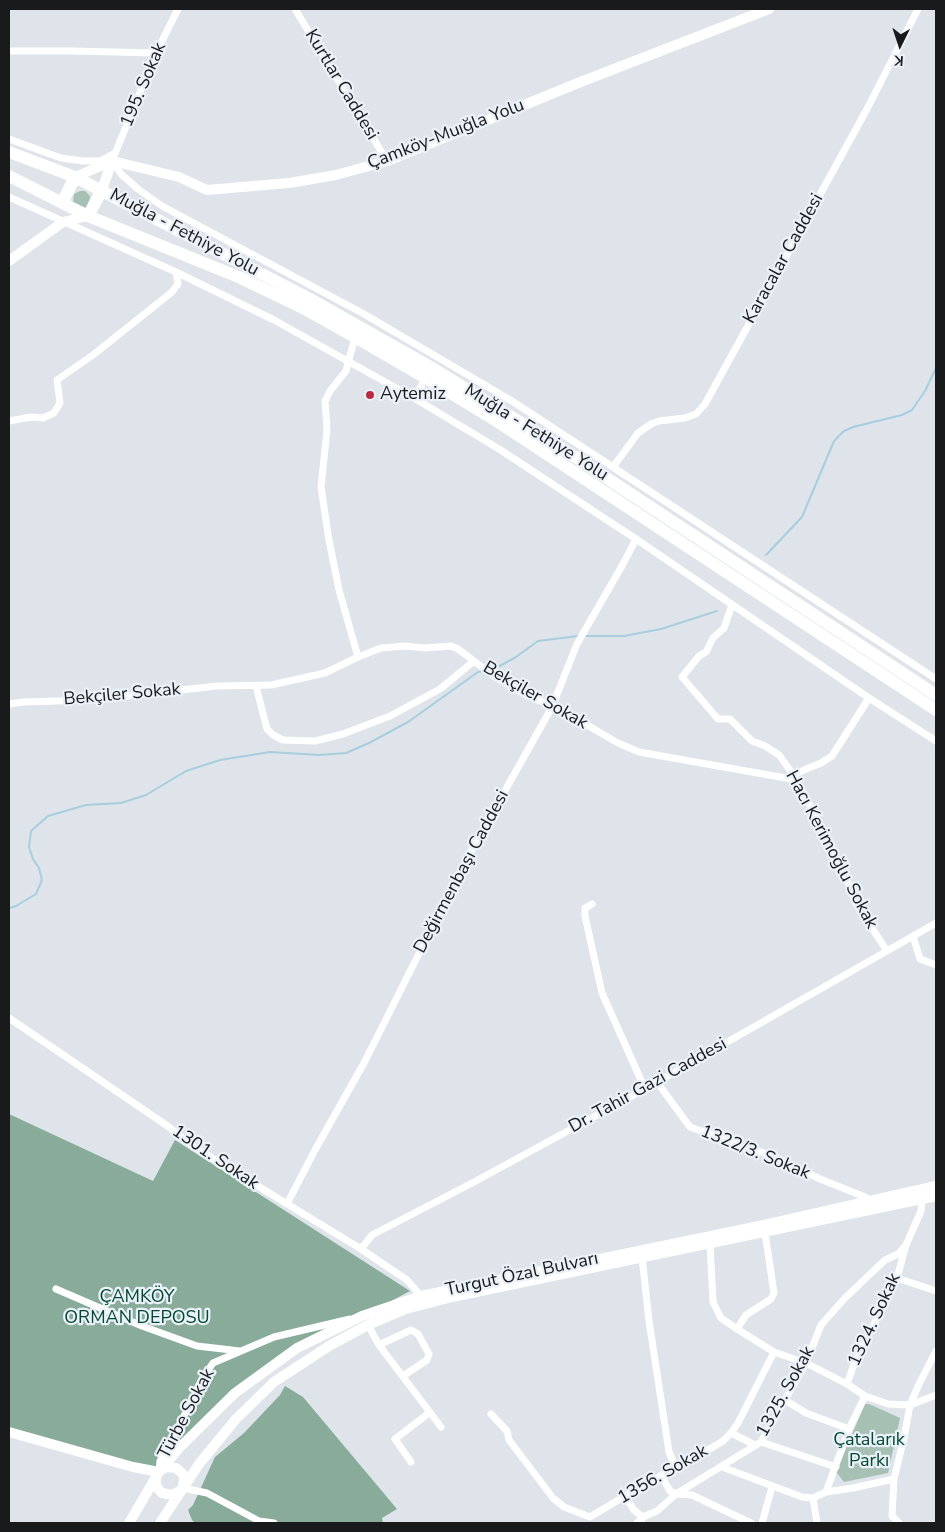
<!DOCTYPE html>
<html>
<head>
<meta charset="utf-8">
<style>
	body { margin:0 }
	#map { position:relative; width:945px; height:1532px; overflow:hidden; background:#dee4ea; font-family:"Nunito Sans",sans-serif }
	canvas { display:block }
	.frame { position:absolute; inset:0; border:10px solid #181a1c; pointer-events:none }
	.north { position:absolute; left:875px; top:20px; width:50px; height:50px; -webkit-text-stroke:4px #ebf1f8; paint-order:stroke; rotate:184deg; font-size:14px; font-weight:700; line-height:20px; text-align:center; color:#181a1c }
	.north::after { content:''; display:block; margin:auto; width:18px; height:22px; background:#181a1c; clip-path:polygon(50% 0,100% 100%,50% 72%,0 100%) }
</style>
</head>
<body>
<div id="map">
<canvas width="945" height="1532"></canvas>
<div class="frame"></div>
<div class="north">K</div>
</div>
<script>
const context = document.querySelector('canvas').getContext('2d');
context.lineJoin = 'round';
function paint(path, color) { context.fillStyle = color; context.fill(path, 'evenodd'); }
const toPath = rows => new Path2D(rows.map(r => 'M' + r).join(''));
function stroke(path, color, width, dash) { context.strokeStyle = color; context.lineWidth = width; context.lineCap = dash ? 'butt' : 'round'; context.setLineDash(dash || []); context.stroke(path); }
function drawText(font, color, halo, rows, align = 'center') {
  context.font = font + ' "Nunito Sans",sans-serif'; context.lineWidth = 4.5; context.setLineDash([]); context.textBaseline = 'middle'; context.strokeStyle = halo; context.fillStyle = color; for (const [text, x, y, turn = 0] of rows) {
    context.save(); context.translate(x, y); context.rotate((+turn || 0) * Math.PI / 180); context.textAlign = isNaN(turn) ? turn : align; if (halo) context.strokeText(text, 0, 0); context.fillText(text, 0, 0); context.restore();
  }
}
paint(toPath([
	[80,191,85,191,90,196,90,198,87,206,85,208,73,202,74,194],
	[865,1404,869,1404,900,1418,888,1473,844,1482,836,1472]
]), '#a6c0b3');
paint(toPath([
	[9,1114,153,1181,175,1140,410,1291,252,1375,159,1472,9,1428],
	[285,1386,303,1397,397,1509,382,1518,383,1523,195,1523,192,1520,188,1510,193,1505,215,1457,244,1433,280,1395]
]), '#88ab9a');
stroke(toPath([
	[766,555,802,517,834,441,844,431,853,427,902,415,912,410,925,391,936,368],
	[585,636,624,636,661,629,717,611],
	[488,669,496,668,516,657,538,641,578,636],
	[9,908,16,906,36,894,42,880,39,868,33,859,29,847,31,831,48,816,86,805,121,803,146,795,186,771,220,760,270,752,319,755,346,753,369,743,408,722,478,672,484,671]
]), '#a8cede', 2);
stroke(toPath([
	[178,9,156,53,112,161,122,175,138,189,162,206,364,314,512,401,936,679],
	[295,9,387,161],
	[9,51,73,51,156,53],
	[9,139,61,158,83,161,100,161,115,153],
	[9,197,176,272,274,320,414,398,499,449,636,539,869,698,936,741],
	[355,337,346,371,330,391,325,401,327,430,321,487,329,540,339,590,358,657],
	[414,398,426,378],
	[9,421,31,417,43,418,54,413,60,403,57,380,93,355,172,292,178,284,176,272],
	[613,467,638,433,651,424,659,421,685,418,696,414,705,404,867,109,918,9],
	[732,605,724,628,713,638,706,652,699,656,682,677,718,719,730,719,752,741,765,746,779,755,797,780,825,835,850,887,855,902,887,951],
	[256,686,267,729,273,735,283,740,315,741,343,734,390,716,440,689,474,661],
	[9,704,23,702,92,700,217,686,271,685,325,673,358,657,381,648,405,646,425,648,451,646,458,649,495,677,524,694,563,711,618,743,639,752,797,780],
	[792,775,821,763,832,756,869,698],
	[592,904,585,908,585,916,602,993,645,1089],
	[913,936,920,959,936,965],
	[9,1018,169,1127,194,1147,361,1249,407,1280,421,1296],
	[657,1082,690,1127,775,1157,820,1179,865,1197,871,1201],
	[287,1204,315,1150,364,1063,466,860,552,707,577,644,623,564,636,539],
	[765,1233,774,1293,771,1299,746,1315,737,1329,774,1352,806,1363,847,1384,865,1396,888,1404,910,1405,936,1395],
	[710,1244,713,1302,721,1318,737,1329],
	[361,1249,372,1235,474,1182,645,1089,936,923],
	[642,1257,649,1321,669,1452,675,1466],
	[897,1278,936,1291],
	[56,1289,142,1326,197,1346,240,1351],
	[368,1325,379,1345,441,1427],
	[379,1345,411,1330,418,1334,429,1354,427,1360,403,1376],
	[847,1384,854,1364,897,1278,906,1245,921,1211,922,1199],
	[785,1400,806,1413,849,1429],
	[491,1414,507,1431,509,1440,553,1498,564,1507,590,1517,625,1496,646,1486,675,1466,708,1450,723,1441,731,1433,738,1423,774,1352],
	[731,1433,755,1445],
	[761,1442,836,1467],
	[411,1462,395,1439,429,1413],
	[722,1467,802,1497,813,1498,826,1492,849,1429,865,1396],
	[159,1472,160,1461,180,1424,202,1379,213,1363,274,1337,350,1319],
	[661,1475,670,1491,676,1494,692,1495,751,1523],
	[183,1488,207,1493,259,1521,274,1523],
	[826,1492,853,1488,894,1479],
	[625,1496,633,1509,641,1516,645,1516,657,1511,676,1494,761,1442,806,1363,821,1325,845,1298,885,1260,898,1254,906,1245],
	[813,1498,817,1523],
	[637,1523,645,1516],
	[762,1523,772,1487],
	[899,1523,892,1516,894,1479,904,1438,910,1405,919,1384,936,1351]
]), '#fff', 7);
stroke(toPath([
	[112,161,179,177,207,190,289,183,336,175,387,161,583,81,769,9],
	[75,177,112,161],
	[102,190,112,161],
	[9,261,63,222,88,216],
	[9,1432,133,1467,159,1472],
	[159,1471,167,1467,176,1468,183,1474,184,1479,183,1487],
	[156,1477,156,1486,162,1493,172,1495,180,1491],
	[129,1523,159,1472,178,1449,235,1393,297,1348,362,1316,421,1296,764,1225,936,1186],
	[160,1523,199,1464,236,1419,274,1382,329,1346,368,1325,406,1309,452,1297,936,1196]
]), '#fff', 10);
stroke(toPath([
	[9,152,75,177,310,299,434,369,552,442,936,695],
	[9,176,88,216,241,278,305,309,355,337,426,378,498,422,936,710],
	[62,203,75,177],
	[88,216,102,190]
]), '#fff', 12);
for (const [x, y, r, color] of [
	[370,395,5,"#bc2a42"]
]) { const dot = new Path2D(); dot.arc(x, y, r, 0, 2 * Math.PI); context.fillStyle = color; context.fill(dot); stroke(dot, '#ebf1f8', 2); }
drawText('18px', '#181a1c', '#ebf1f8', [
	["195. Sokak",144,85,-67],
	["Kurtlar Caddesi",341,85,59],
	["Çamköy-Muığla Yolu",446,135,-21],
	["Muğla - Fethiye Yolu",184,233,28],
	["Karacalar Caddesi",784,259,-61],
	["Muğla - Fethiye Yolu",536,433,32],
	["Bekçiler Sokak",122,695,-5],
	["Bekçiler Sokak",535,696,30],
	["Hacı Kerimoğlu Sokak",831,850,62],
	["Değirmenbaşı Caddesi",462,872,-62],
	["Dr. Tahir Gazi Caddesi",648,1086,-29],
	["1322/3. Sokak",755,1153,22],
	["1301. Sokak",215,1158,34],
	["Turgut Özal Bulvarı",522,1275,-12],
	["1324. Sokak",875,1320,-65],
	["1325. Sokak",786,1392,-61],
	["Türbe Sokak",187,1414,-62],
	["1356. Sokak",663,1475,-30]
]);
drawText('18px', '#181a1c', '#ebf1f8', [
	["Aytemiz",380,395]
], 'left');
drawText('18px', '#024932', '#ebf1f8', [
	["ÇAMKÖY",137,1298],
	["ORMAN DEPOSU",137,1319],
	["Çatalarık",869,1441],
	["Parkı",869,1462]
]);
</script>
</body>
</html>
